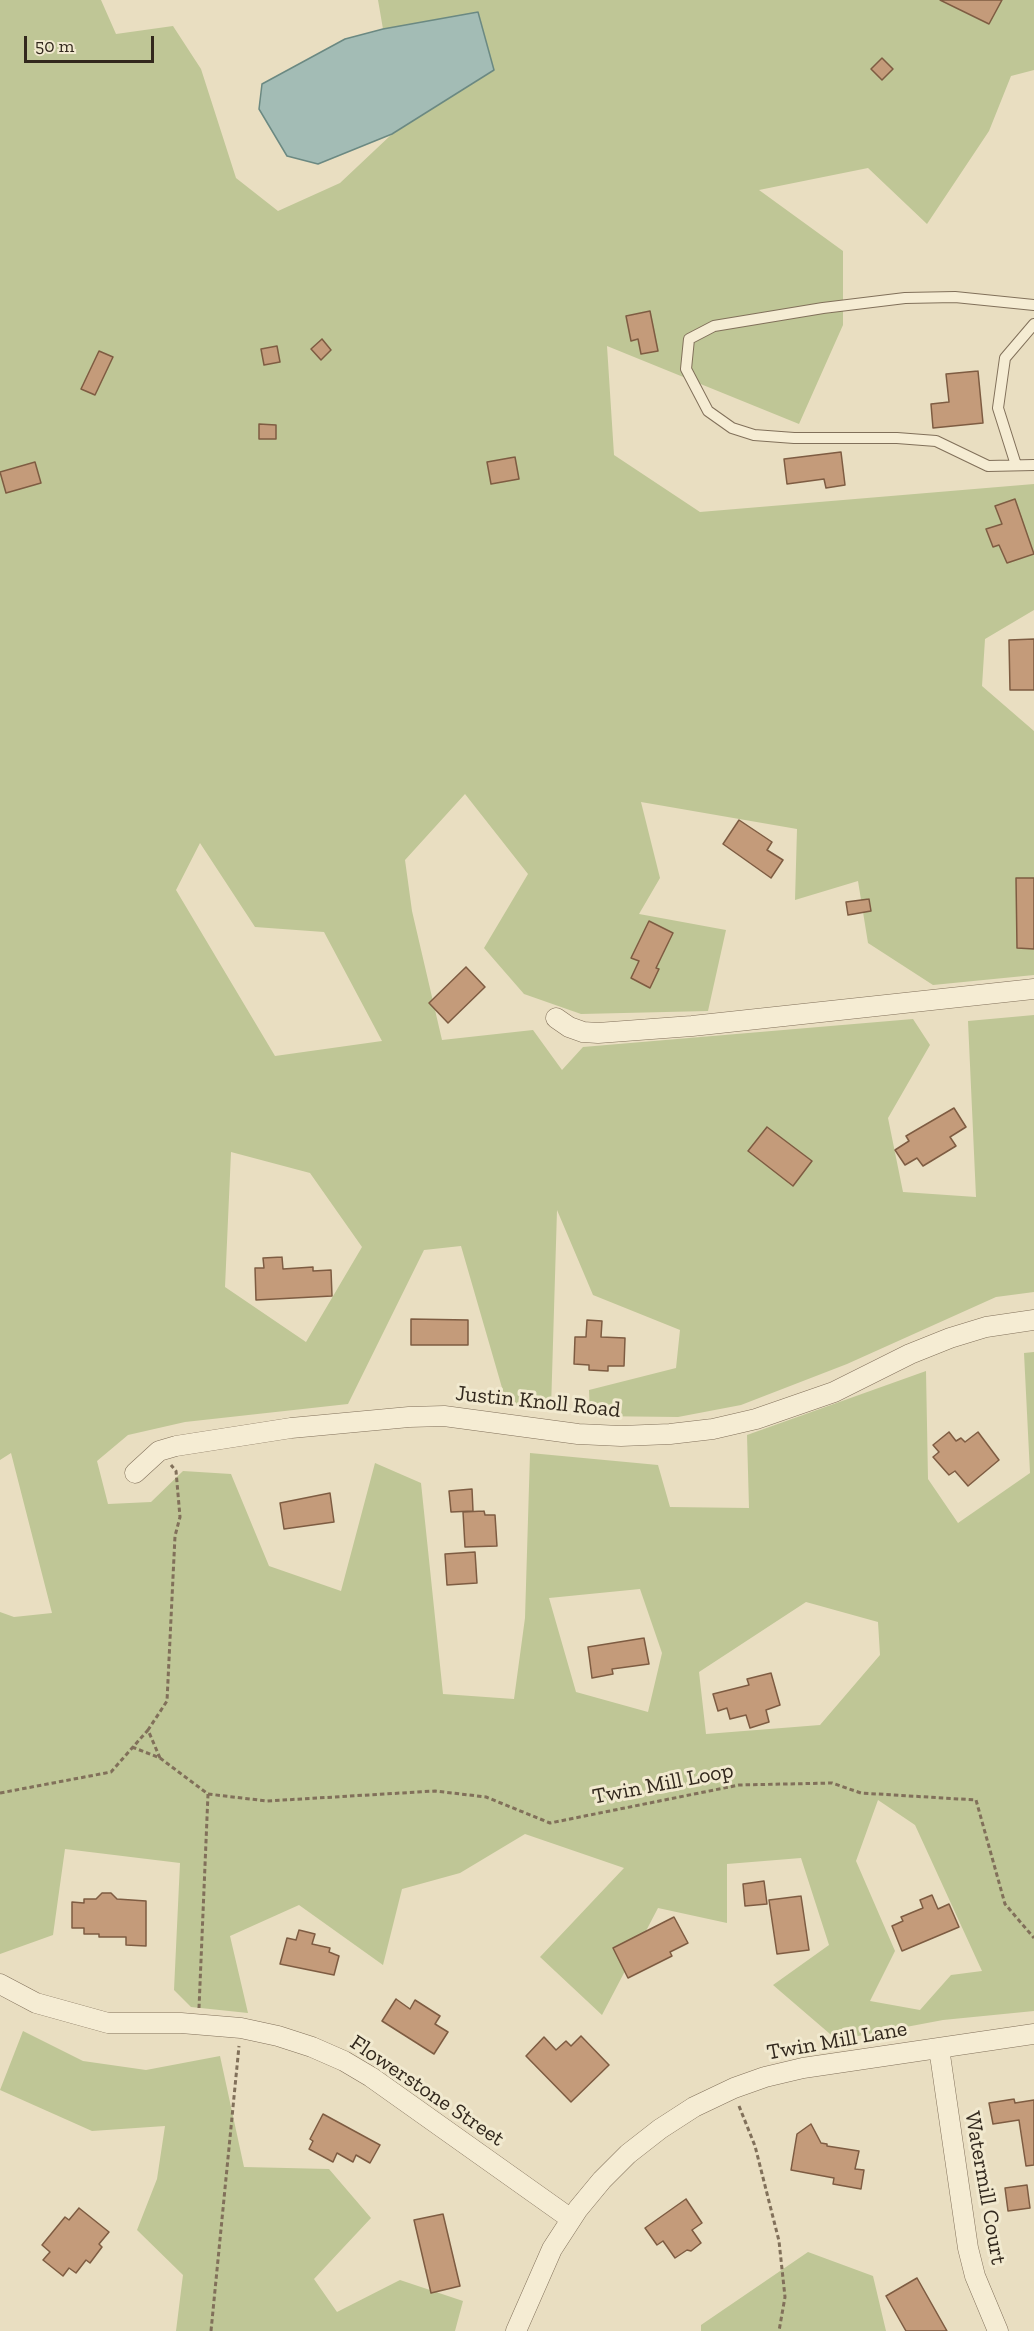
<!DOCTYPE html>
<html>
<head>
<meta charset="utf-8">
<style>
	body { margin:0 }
	#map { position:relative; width:1034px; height:2331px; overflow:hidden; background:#e9dec1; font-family:"Zilla Slab",serif }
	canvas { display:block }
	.scale { position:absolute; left:24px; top:36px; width:130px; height:27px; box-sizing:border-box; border:3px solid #32281d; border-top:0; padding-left:8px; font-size:18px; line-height:21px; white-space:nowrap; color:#32281d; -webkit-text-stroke:4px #f1e9cf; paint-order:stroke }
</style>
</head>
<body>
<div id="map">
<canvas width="1034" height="2331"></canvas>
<div class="scale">50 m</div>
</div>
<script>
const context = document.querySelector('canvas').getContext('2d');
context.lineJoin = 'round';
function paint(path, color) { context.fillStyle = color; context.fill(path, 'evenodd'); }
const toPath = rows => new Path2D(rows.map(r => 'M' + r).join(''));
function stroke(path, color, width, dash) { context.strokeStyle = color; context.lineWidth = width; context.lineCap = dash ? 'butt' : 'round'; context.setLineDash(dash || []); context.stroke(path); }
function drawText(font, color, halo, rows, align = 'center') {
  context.font = font + ' "Zilla Slab",serif'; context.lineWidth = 6; context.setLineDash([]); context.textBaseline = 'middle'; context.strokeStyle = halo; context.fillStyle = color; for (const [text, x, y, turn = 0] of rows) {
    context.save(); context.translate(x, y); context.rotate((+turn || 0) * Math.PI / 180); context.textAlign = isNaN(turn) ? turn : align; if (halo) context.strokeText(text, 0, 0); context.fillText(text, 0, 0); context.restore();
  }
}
paint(toPath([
	[0,0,101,0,116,34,173,26,201,69,236,178,278,211,340,183,392,134,494,70,478,12,383,29,378,0,1034,0,1034,70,1011,76,989,131,927,224,868,168,759,190,843,251,843,325,799,424,607,346,614,455,700,512,1034,484,1034,610,985,639,982,686,1034,731,1034,975,933,985,868,943,858,881,795,900,797,829,641,802,660,878,639,914,726,930,708,1011,581,1014,524,994,484,948,528,874,465,794,405,860,412,911,442,1040,533,1030,562,1070,583,1047,913,1019,930,1045,888,1118,903,1192,976,1197,968,1021,1034,1015,1034,1292,996,1297,847,1364,741,1405,678,1417,590,1416,589,1390,676,1368,680,1330,593,1295,557,1210,551,1409,507,1405,461,1246,424,1250,348,1404,185,1422,128,1435,97,1461,108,1504,151,1502,183,1471,231,1474,269,1566,341,1591,375,1463,421,1483,443,1694,514,1699,525,1618,530,1453,658,1465,670,1507,749,1508,747,1435,926,1371,928,1479,958,1523,1030,1473,1024,1353,1034,1352,1034,2011,943,2020,837,2040,773,1985,829,1945,801,1858,727,1864,727,1923,658,1908,602,2015,540,1957,624,1868,525,1834,460,1873,402,1889,383,1965,299,1905,230,1936,248,2013,191,2007,174,1990,180,1863,65,1849,53,1935,0,1954,0,1612,14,1617,52,1613,11,1453,0,1460],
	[200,843,255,927,324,932,382,1041,275,1056,176,890],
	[231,1152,310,1173,362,1247,306,1342,225,1287],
	[640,1589,662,1653,648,1712,576,1692,549,1598],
	[806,1602,878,1622,880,1655,820,1725,706,1734,699,1672],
	[878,1800,915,1825,982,1971,951,1975,920,2010,870,2001,895,1951,856,1861],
	[23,2031,83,2061,146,2070,220,2056,244,2167,329,2169,371,2218,314,2279,337,2312,400,2280,463,2301,455,2331,176,2331,183,2275,137,2230,157,2179,165,2126,92,2131,0,2090],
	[808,2252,873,2276,886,2331,701,2331,701,2325]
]), '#bfc696');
const water = toPath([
	[478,12,494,70,392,134,318,164,287,156,259,109,262,84,345,39,383,29,478,12]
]);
paint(water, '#a3bcb5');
stroke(water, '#6b8982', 1.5);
const building = toPath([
	[940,0,1002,0,989,24,940,0],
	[882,58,893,69,882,80,871,69,882,58],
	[650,311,658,351,641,354,638,339,631,341,626,316,650,311],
	[322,339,331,350,321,360,311,349,322,339],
	[277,346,280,362,264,365,261,349,277,346],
	[99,351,113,357,95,395,81,389,99,351],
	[978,371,983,423,933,428,931,404,949,402,946,374,978,371],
	[259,424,276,425,276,439,259,439,259,424],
	[841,452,845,485,826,488,824,479,787,484,784,459,841,452],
	[515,457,519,479,491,484,487,462,515,457],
	[35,462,41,483,6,493,0,472,35,462],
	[1015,499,1034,554,1007,563,999,545,993,547,986,529,1002,524,995,506,1015,499],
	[1034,639,1034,690,1010,690,1009,640,1034,639],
	[739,820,772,842,767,850,783,860,771,878,723,844,739,820],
	[1016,878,1034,878,1034,949,1017,948,1016,878],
	[869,899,871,911,848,915,846,902,869,899],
	[649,921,673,933,656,968,659,969,650,988,631,978,639,961,631,958,649,921],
	[466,967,485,987,448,1023,429,1003,466,967],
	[954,1108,966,1127,950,1137,956,1146,923,1166,917,1158,905,1165,895,1150,909,1141,906,1136,954,1108],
	[767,1127,812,1161,793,1186,748,1151,767,1127],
	[282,1257,283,1269,313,1267,313,1271,331,1270,332,1296,256,1300,255,1268,264,1268,263,1258,282,1257],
	[411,1319,468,1320,468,1345,411,1345,411,1319],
	[587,1320,602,1321,601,1337,625,1338,624,1366,608,1366,608,1371,589,1370,589,1365,574,1364,575,1337,586,1337,587,1320],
	[949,1432,956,1441,961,1438,965,1442,978,1432,999,1460,968,1486,955,1471,949,1475,933,1457,939,1452,933,1445,949,1432],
	[472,1489,473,1511,451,1512,449,1491,472,1489],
	[330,1493,334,1522,284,1529,280,1503,330,1493],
	[484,1511,485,1515,495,1515,497,1546,465,1547,463,1512,484,1511],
	[475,1552,477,1583,447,1585,445,1554,475,1552],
	[644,1638,649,1664,612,1669,613,1674,592,1678,588,1647,644,1638],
	[771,1673,780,1705,766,1710,769,1722,750,1728,746,1715,730,1719,727,1708,718,1711,713,1694,749,1685,747,1679,771,1673],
	[764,1881,767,1904,745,1906,743,1884,764,1881],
	[102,1893,111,1893,117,1899,146,1901,146,1946,126,1945,126,1937,99,1937,99,1934,84,1934,84,1928,72,1928,72,1902,84,1903,84,1899,96,1899,102,1893],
	[932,1895,938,1909,949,1904,959,1927,902,1951,892,1926,903,1921,901,1917,923,1908,920,1900,932,1895],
	[801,1896,809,1950,777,1954,769,1900,801,1896],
	[674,1917,688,1943,670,1952,672,1956,628,1978,613,1948,674,1917],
	[299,1930,315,1934,312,1944,330,1948,329,1952,339,1956,334,1975,280,1964,287,1938,296,1940,299,1930],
	[396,1999,410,2009,415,2000,440,2016,435,2024,448,2032,434,2054,382,2021,396,1999],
	[581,2036,609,2065,571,2102,526,2056,544,2037,556,2050,566,2041,571,2046,581,2036],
	[1014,2099,1015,2103,1034,2100,1034,2165,1026,2166,1019,2120,993,2124,989,2103,1014,2099],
	[323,2114,380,2145,370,2163,356,2155,353,2162,337,2153,333,2162,309,2149,313,2141,310,2139,323,2114],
	[811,2124,821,2143,827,2144,827,2146,859,2151,855,2169,864,2170,861,2189,833,2184,834,2178,791,2170,797,2134,811,2124],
	[1027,2185,1030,2208,1008,2211,1005,2188,1027,2185],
	[686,2199,702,2223,692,2230,701,2243,691,2251,687,2250,675,2258,663,2241,657,2245,645,2228,686,2199],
	[79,2208,109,2232,99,2244,102,2247,90,2263,86,2260,76,2273,69,2268,63,2276,43,2260,50,2252,42,2245,65,2217,69,2220,79,2208],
	[443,2214,460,2286,431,2293,414,2220,443,2214],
	[917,2278,947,2331,906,2331,886,2296,917,2278]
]);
paint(building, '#c49b7a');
stroke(building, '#7e5c42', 1.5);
const lane = toPath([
	[1034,305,955,297,905,298,823,308,714,326,689,339,686,369,708,411,732,428,754,435,794,438,897,438,936,441,988,466,1034,465],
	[1016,465,998,408,1005,358,1034,324]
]);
const street = toPath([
	[556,1018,569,1027,583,1032,598,1033,692,1026,1034,989],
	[135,1473,159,1451,176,1446,291,1428,409,1417,444,1416,578,1434,621,1436,670,1434,713,1429,756,1419,834,1392,910,1354,950,1338,986,1327,1034,1320],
	[0,1984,36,2003,108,2023,181,2023,241,2028,278,2036,312,2047,344,2061,371,2077,571,2219],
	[939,2048,968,2248,975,2276,998,2331],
	[516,2331,552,2249,578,2209,602,2180,628,2154,660,2129,694,2107,734,2088,765,2077,803,2068,1034,2034]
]);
stroke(lane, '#81705a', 12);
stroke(street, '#81705a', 21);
stroke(toPath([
	[132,1747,160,1758,208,1794,199,2008],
	[160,1758,148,1730,167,1701,175,1536,180,1517,176,1471,171,1465],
	[0,1793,111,1772,148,1730],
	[208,1794,267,1801,435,1791,486,1797,550,1823,739,1785,832,1783,861,1793,976,1800,1005,1904,1034,1938],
	[739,2106,755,2146,779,2241,785,2297,779,2331],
	[211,2331,239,2046]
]), '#81705a', 3, [4.5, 3]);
stroke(lane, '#f5ecd3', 10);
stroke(street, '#f5ecd3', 20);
drawText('22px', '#32281d', '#f1e9cf', [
	["Justin Knoll Road",538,1402,6],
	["Twin Mill Loop",663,1784,-11],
	["Twin Mill Lane",837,2041,-10],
	["Flowerstone Street",427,2091,34],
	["Watermill Court",985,2188,80]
]);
</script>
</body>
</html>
